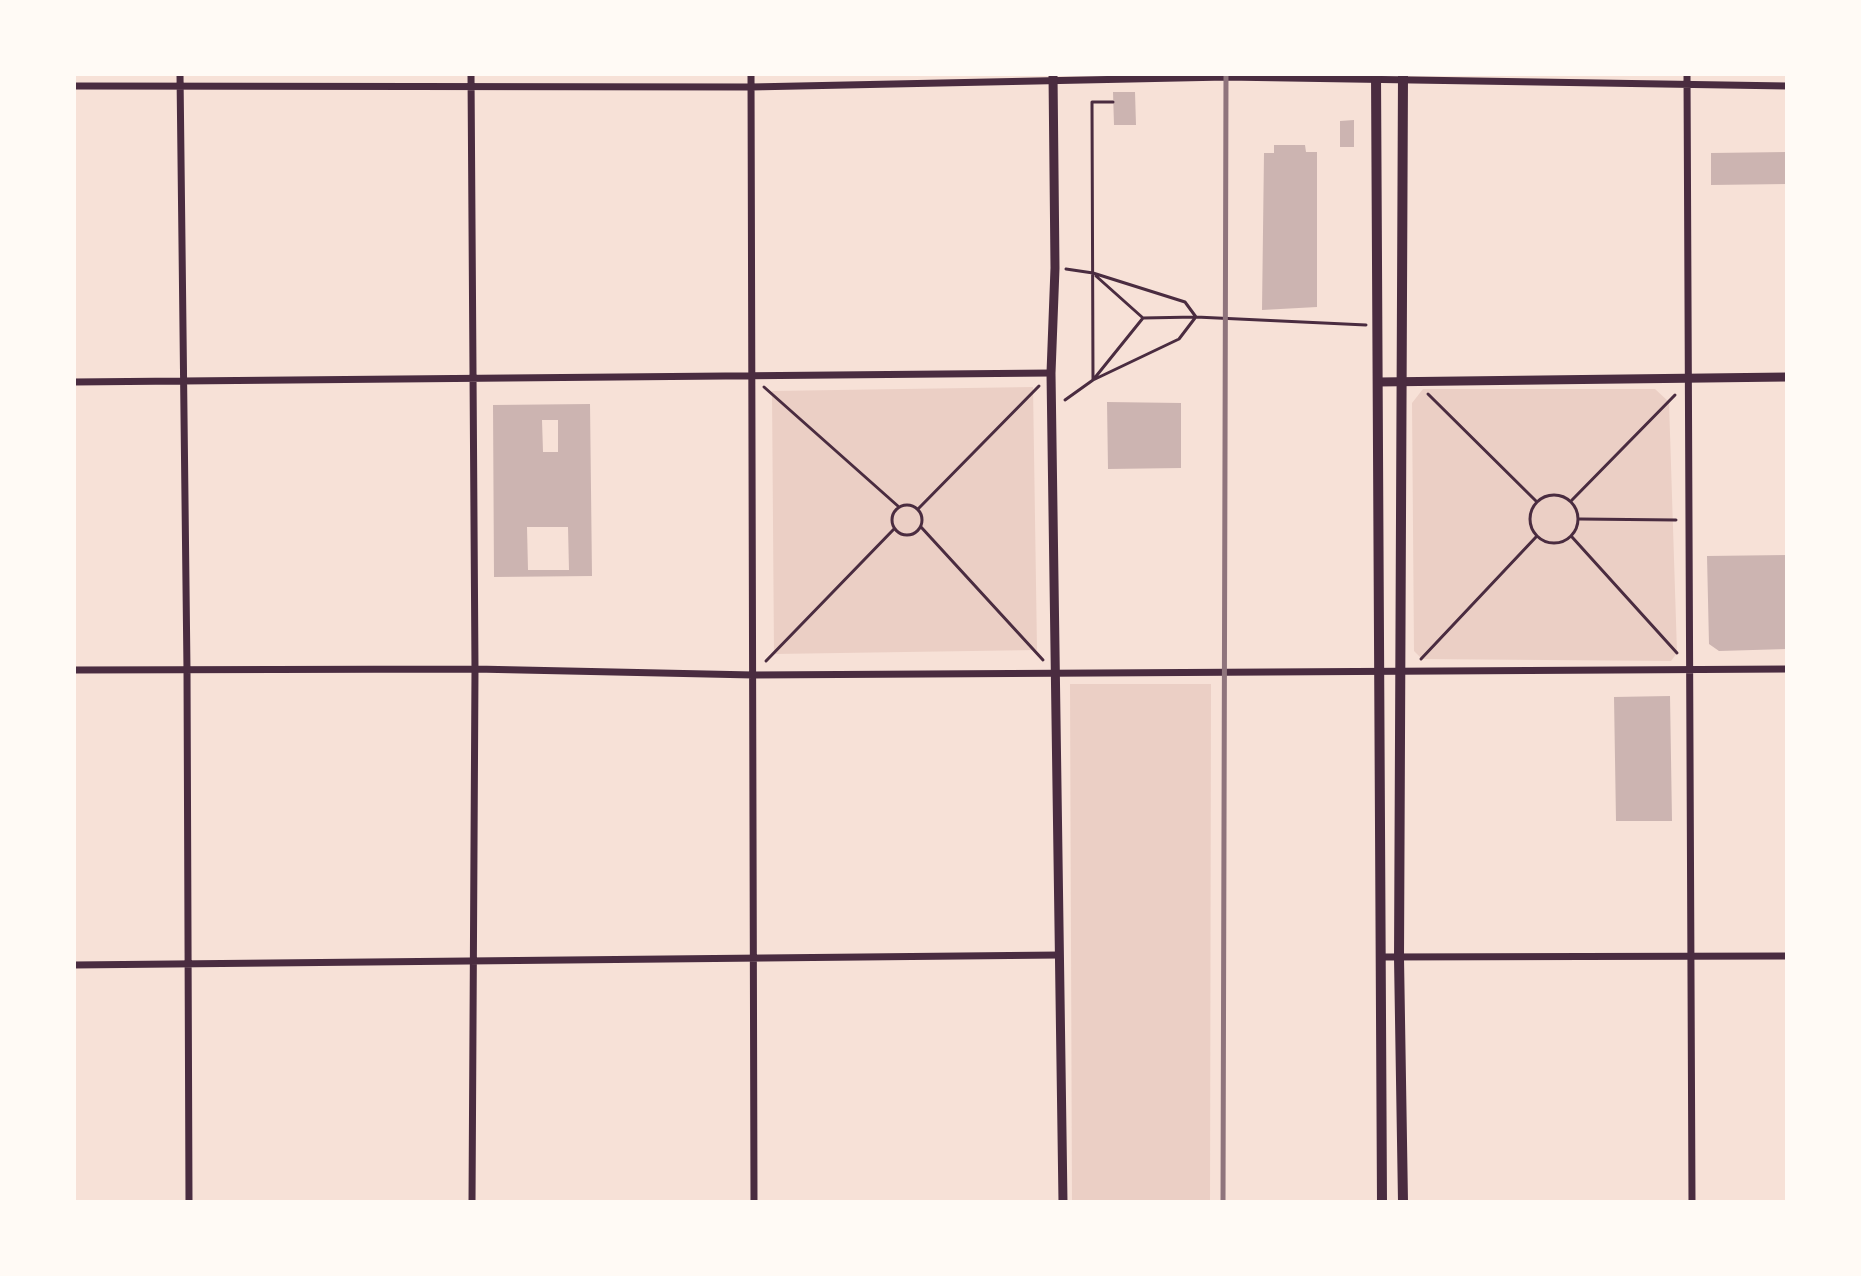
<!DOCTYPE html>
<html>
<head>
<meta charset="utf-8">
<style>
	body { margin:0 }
	#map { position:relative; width:1861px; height:1276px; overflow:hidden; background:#f7e1d7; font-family:"Source Sans 3",sans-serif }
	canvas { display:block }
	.frame { position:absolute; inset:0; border:76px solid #fffaf5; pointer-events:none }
</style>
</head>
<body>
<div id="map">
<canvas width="1861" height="1276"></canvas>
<div class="frame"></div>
</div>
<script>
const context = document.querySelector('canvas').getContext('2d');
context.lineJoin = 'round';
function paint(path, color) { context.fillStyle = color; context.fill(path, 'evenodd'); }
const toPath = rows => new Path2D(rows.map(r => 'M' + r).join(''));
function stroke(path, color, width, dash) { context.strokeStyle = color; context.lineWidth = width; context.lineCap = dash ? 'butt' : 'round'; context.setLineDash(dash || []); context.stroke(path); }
paint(toPath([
	[1033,387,1037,650,774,654,772,391],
	[1423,389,1655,389,1669,402,1677,653,1671,661,1422,659,1414,651,1412,403],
	[1070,684,1211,684,1210,1202,1072,1202]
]), '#ebcfc5');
paint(toPath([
	[1113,92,1135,92,1136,125,1114,125],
	[1354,120,1354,147,1340,147,1340,121],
	[1274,145,1305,145,1306,152,1317,152,1317,307,1262,310,1264,153,1274,153],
	[1787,152,1787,184,1711,185,1711,153],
	[1107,402,1181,403,1181,468,1108,469],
	[590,404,592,576,494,577,493,405],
	[542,420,558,420,558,452,543,452],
	[527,527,568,527,569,570,528,570],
	[1787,555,1787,649,1719,651,1709,644,1707,556],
	[1670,696,1672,821,1616,821,1614,697]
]), '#ccb4b1');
stroke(toPath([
	[1113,102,1092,102,1093,380,1143,318],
	[1066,269,1093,273,1185,302,1196,317,1366,325],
	[1096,276,1143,318,1196,317],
	[764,387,899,507],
	[1428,394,1536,501],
	[1065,400,1093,380,1179,339,1195,318],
	'1530 519a24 24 0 1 1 48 0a24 24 0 1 1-48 0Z',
	[1572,500,1675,395],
	'892 520a15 15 0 1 1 30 0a15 15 0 1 1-30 0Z',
	[918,509,1039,386],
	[1580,519,1676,520],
	[921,527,1043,660],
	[1572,537,1677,653],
	[1421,659,1536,537],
	[766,661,894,529]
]), '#4a2c40', 3);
stroke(toPath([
	[180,74,187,670,189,1202],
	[471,74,475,669,472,1202],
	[751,74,754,1202],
	[1687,74,1692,1202],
	[74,86,751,87,1226,77,1787,86],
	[74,382,1051,373],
	[74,670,475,669,753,675,1787,669],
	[1380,957,1787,956],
	[74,965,1059,955]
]), '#4a2c40', 7);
stroke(toPath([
	[1053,74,1055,268,1051,373,1063,1202],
	[1378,382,1787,377]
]), '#4a2c40', 9);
stroke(toPath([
	[1376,74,1382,1202],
	[1403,1202,1399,958,1403,74]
]), '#4a2c40', 10);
stroke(toPath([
	[1223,1202,1226,74]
]), '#8f747c', 5);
</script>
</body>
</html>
